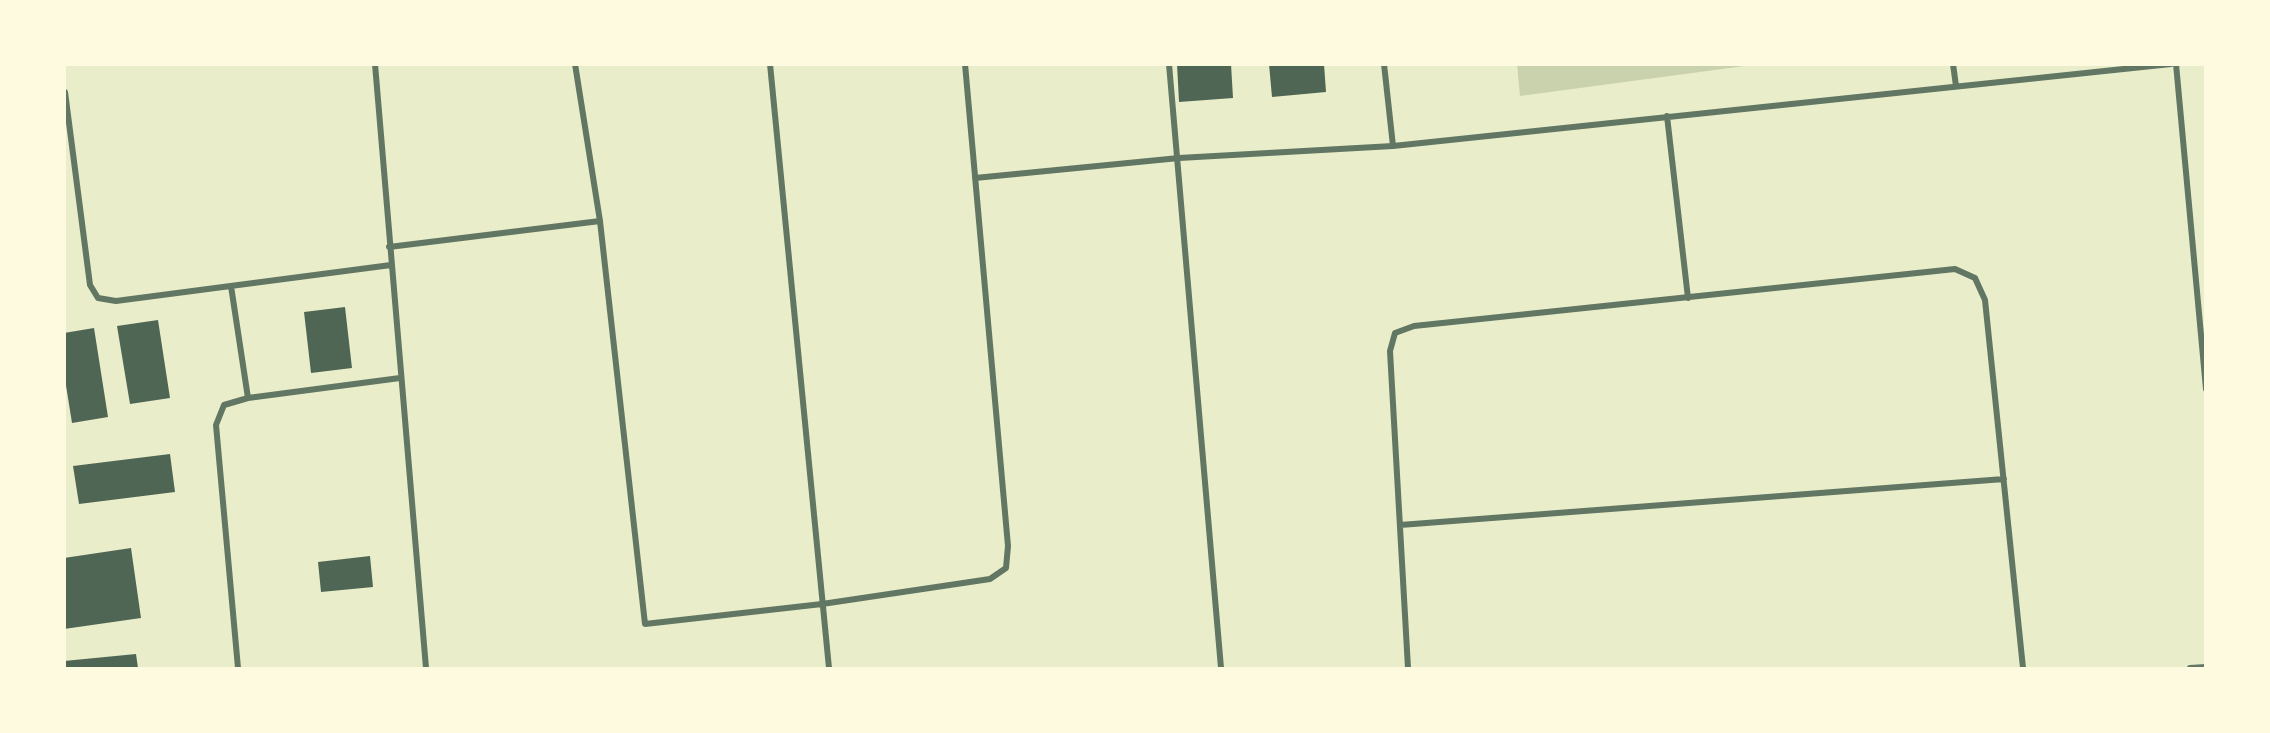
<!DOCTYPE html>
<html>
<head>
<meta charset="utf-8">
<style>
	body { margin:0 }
	#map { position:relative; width:2270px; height:733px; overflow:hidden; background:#e9edc9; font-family:Overpass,sans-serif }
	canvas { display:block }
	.frame { position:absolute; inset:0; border:66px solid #fefae0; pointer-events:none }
</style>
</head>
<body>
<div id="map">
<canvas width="2270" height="733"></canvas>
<div class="frame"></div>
</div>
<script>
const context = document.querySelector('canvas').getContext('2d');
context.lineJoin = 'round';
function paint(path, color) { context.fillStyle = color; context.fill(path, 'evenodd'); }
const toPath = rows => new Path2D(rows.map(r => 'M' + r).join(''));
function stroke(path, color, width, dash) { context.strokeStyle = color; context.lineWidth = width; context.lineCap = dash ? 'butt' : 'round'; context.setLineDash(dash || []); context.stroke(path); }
paint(toPath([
	[1517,64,1752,64,1752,65,1520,96]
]), '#cad2ad');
paint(toPath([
	[1177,64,1231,64,1233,98,1179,102],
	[1269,64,1324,64,1326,92,1272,97],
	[345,307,352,368,311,373,304,312],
	[158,320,170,398,130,404,117,326],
	[94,328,108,417,72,423,64,373,64,333],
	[170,454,175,492,79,504,73,466],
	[131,548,141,618,64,629,64,558],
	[370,556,373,587,321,592,318,562],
	[136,654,138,668,64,668,64,661]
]), '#4f6655');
stroke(toPath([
	[375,64,426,668],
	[575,64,600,221,645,624,822,604,990,579,1006,568,1008,546,965,64],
	[770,64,829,668],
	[1169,64,1221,668],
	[1384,64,1393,146],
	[1953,64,1956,86],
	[2176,64,2206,389],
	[65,92,90,285,98,298,116,301,391,265],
	[1667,116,1688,298],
	[975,178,1179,158,1393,146,2171,64],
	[389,247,600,221],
	[231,286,248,398],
	[1400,525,2004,479],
	[238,668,216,425,224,405,248,398,400,378],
	[1408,668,1390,351,1395,333,1414,326,1955,269,1975,278,1985,300,2023,668],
	[2190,668,2206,667]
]), '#617663', 6);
</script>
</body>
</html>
